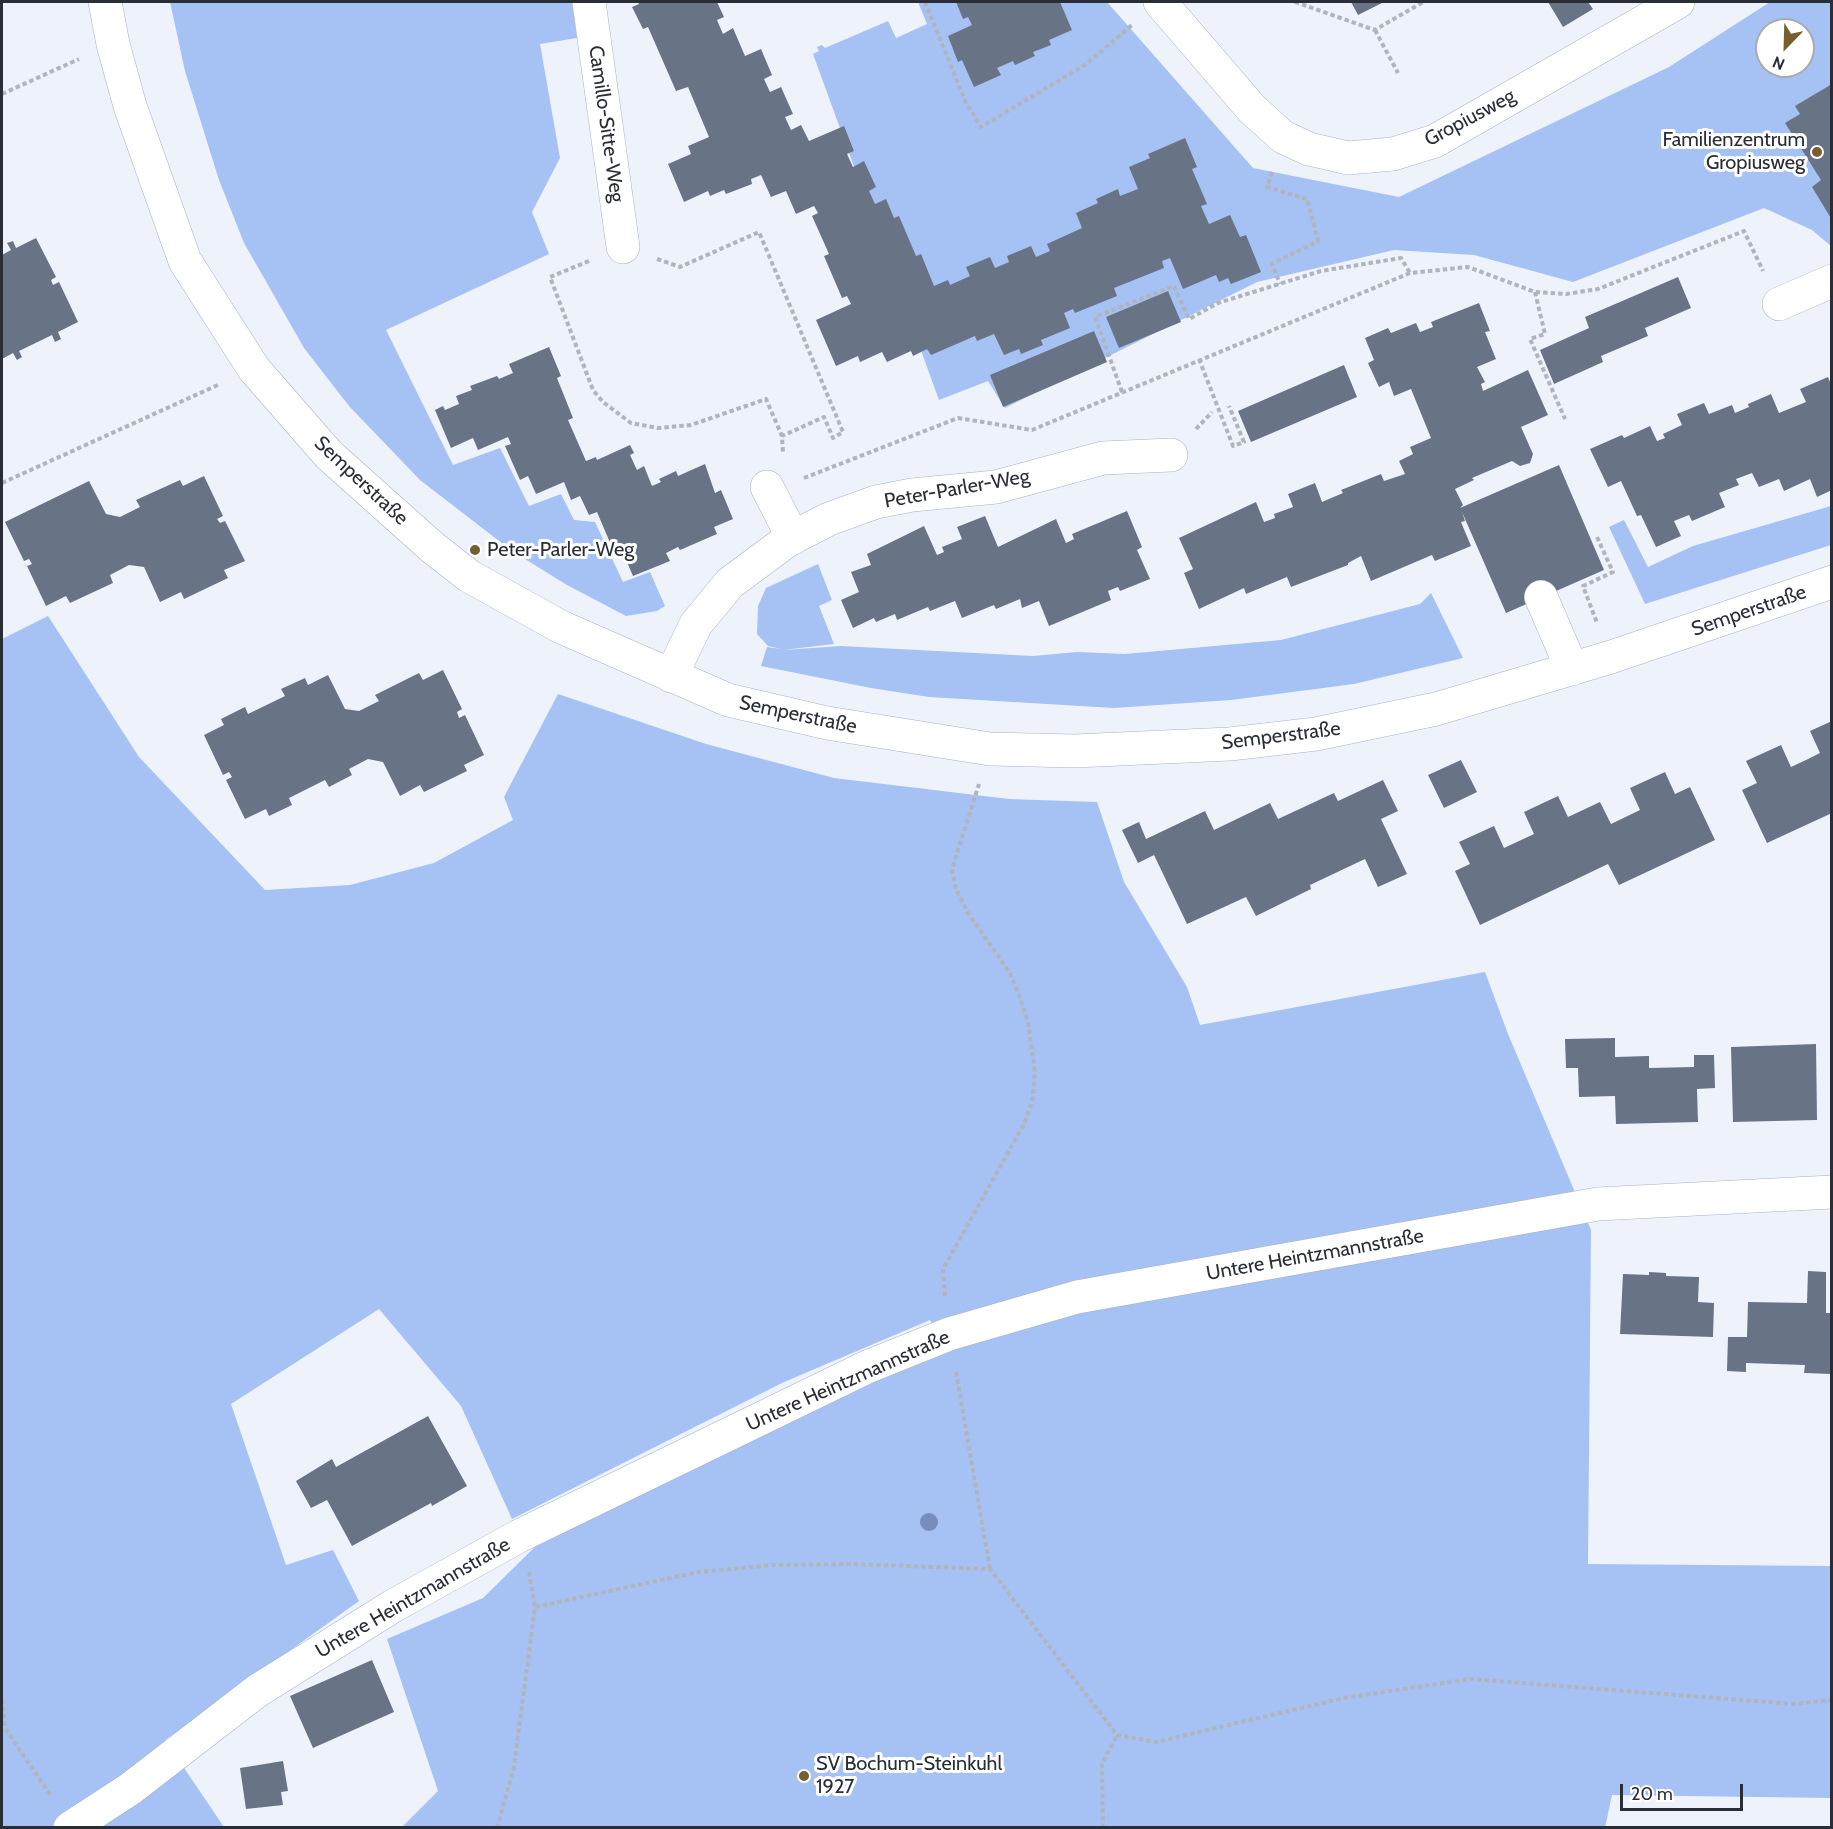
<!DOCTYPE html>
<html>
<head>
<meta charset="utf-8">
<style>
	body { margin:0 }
	#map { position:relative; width:1833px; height:1829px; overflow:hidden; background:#eef3fb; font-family:Cabin,sans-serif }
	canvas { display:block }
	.frame { position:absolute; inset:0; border:3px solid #292d35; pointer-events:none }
	.north { position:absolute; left:1755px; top:18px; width:60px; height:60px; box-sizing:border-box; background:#fff; border:2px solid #a9abae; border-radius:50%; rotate:203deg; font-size:16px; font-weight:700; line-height:24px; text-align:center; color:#292d35 }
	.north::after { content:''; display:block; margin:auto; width:21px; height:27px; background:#765e2f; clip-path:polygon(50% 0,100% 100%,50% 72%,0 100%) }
	.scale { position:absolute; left:1620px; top:1784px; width:123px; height:27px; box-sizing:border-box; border:3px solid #292d35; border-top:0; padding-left:8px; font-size:18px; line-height:21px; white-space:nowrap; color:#292d35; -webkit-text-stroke:4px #fff; paint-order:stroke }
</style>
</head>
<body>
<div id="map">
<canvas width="1833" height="1829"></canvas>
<div class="frame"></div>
<div class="north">N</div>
<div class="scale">20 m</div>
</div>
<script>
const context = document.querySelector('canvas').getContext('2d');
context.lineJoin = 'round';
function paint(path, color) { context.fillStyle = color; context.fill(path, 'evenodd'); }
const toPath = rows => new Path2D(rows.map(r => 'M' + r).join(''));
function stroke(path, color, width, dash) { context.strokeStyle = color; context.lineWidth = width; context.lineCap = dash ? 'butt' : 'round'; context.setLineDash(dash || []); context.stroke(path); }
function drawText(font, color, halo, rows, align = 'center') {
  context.font = font + ' Cabin,sans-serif'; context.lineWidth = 6; context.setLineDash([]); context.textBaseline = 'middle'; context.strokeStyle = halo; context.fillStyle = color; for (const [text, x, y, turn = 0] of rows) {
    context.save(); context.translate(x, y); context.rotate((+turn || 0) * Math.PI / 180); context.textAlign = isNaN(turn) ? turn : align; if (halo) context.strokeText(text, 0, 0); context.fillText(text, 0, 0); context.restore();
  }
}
paint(toPath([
	[170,2,572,2,577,38,540,44,560,158,532,212,549,254,386,330,453,465,500,448,529,506,561,494,574,520,595,522,623,582,650,572,665,606,657,611,626,616,567,585,512,551,420,480,349,406,304,348,244,243,219,180,185,71],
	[918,2,1107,2,1253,168,1399,197,1669,67,1770,2,1831,2,1831,246,1812,230,1764,208,1573,282,1474,255,1394,250,1257,282,1005,408,988,381,939,400,813,54,819,51,817,47,822,45,825,48,888,21,896,38,927,24],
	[1767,30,1803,30,1803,66,1767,66],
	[1831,506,1831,545,1645,604,1609,527,1624,520,1648,567,1693,546],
	[818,564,832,600,819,606,834,644,783,650,841,646,1033,656,1077,652,1125,654,1281,640,1420,604,1431,593,1463,658,1354,684,1231,700,1114,708,929,697,871,688,761,666,767,647,781,649,768,646,757,634,758,606,766,588],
	[48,616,139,757,265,890,350,885,434,863,513,820,504,797,558,694,706,744,834,778,1009,799,1097,802,1124,882,1187,987,1200,1025,1485,972,1508,1034,1591,1230,1588,1564,1831,1566,1831,1798,1612,1795,1605,1828,402,1827,438,1791,387,1639,483,1598,542,1540,921,1360,945,1351,930,1320,784,1382,512,1519,461,1406,379,1309,231,1404,286,1565,333,1550,359,1601,165,1740,224,1827,2,1828,2,639]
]), '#a6c1f3');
paint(toPath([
	[638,2,717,2,724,17,717,20,723,34,733,28,745,56,761,49,772,75,764,79,770,92,781,87,793,114,785,117,791,130,801,125,809,141,844,126,854,151,847,154,853,167,864,161,876,187,869,191,875,204,886,199,894,218,899,216,916,256,921,254,934,286,948,280,950,285,970,276,966,267,990,257,995,268,1009,262,1007,256,1031,246,1036,257,1050,251,1047,244,1082,228,1076,213,1098,203,1096,199,1118,189,1120,196,1138,189,1129,167,1150,158,1148,154,1185,138,1197,167,1192,169,1207,204,1201,206,1209,224,1230,215,1240,237,1246,235,1261,272,1231,284,1228,278,1219,282,1216,275,1183,289,1170,258,1162,261,1164,268,1114,288,1117,296,1075,313,1073,309,1064,313,1070,328,1041,340,1043,345,1021,354,1019,349,1004,355,994,334,977,341,975,336,931,355,927,349,913,356,911,351,887,362,882,352,860,362,858,356,836,366,816,320,851,304,847,296,842,298,824,256,829,254,812,216,818,213,814,206,796,214,786,191,771,197,761,175,751,179,752,184,726,194,724,190,710,196,708,191,684,202,668,164,691,154,688,146,709,137,688,87,676,91,648,27,643,29,632,7,639,4],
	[956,2,1060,2,1072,30,1049,40,1051,45,1033,52,1035,56,1015,65,1013,61,997,68,1001,75,974,87,962,60,958,62,948,36,972,25,968,17,963,19],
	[1351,2,1384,2,1358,15],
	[1548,2,1588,2,1593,9,1563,27],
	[1832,84,1832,220,1812,187,1821,180,1785,123,1800,114,1795,106],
	[36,238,56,277,51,280,53,285,59,282,78,322,58,332,61,339,55,342,52,335,19,351,22,357,17,360,13,353,2,359,2,255,11,250,7,243,13,241,16,248],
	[1678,277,1691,308,1645,328,1648,336,1601,356,1603,362,1554,384,1540,350,1589,328,1585,317],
	[1168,291,1181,322,1119,348,1106,317],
	[1479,303,1490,331,1485,332,1496,359,1477,367,1485,382,1481,384,1483,391,1528,370,1548,415,1521,427,1533,454,1530,463,1520,466,1512,461,1472,478,1474,480,1455,489,1463,505,1460,508,1559,465,1604,570,1506,613,1462,512,1465,521,1461,522,1471,546,1435,561,1432,555,1371,581,1361,556,1348,563,1348,565,1291,587,1287,577,1246,594,1244,588,1199,609,1184,573,1193,569,1179,538,1256,502,1264,522,1275,518,1274,514,1293,507,1288,494,1315,483,1322,502,1343,493,1341,490,1381,474,1384,481,1405,474,1399,461,1413,454,1410,447,1431,438,1411,389,1394,396,1389,382,1379,387,1368,363,1374,360,1365,338,1388,328,1391,333,1416,323,1420,332,1433,327,1431,322],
	[1094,331,1107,362,1003,407,990,375],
	[549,347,561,376,557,378,573,418,568,420,586,461,596,457,597,460,630,445,634,453,630,455,637,470,644,466,652,486,661,482,659,479,676,471,678,476,705,464,715,493,721,490,733,519,714,527,717,534,680,550,678,547,666,553,670,561,633,576,621,548,614,552,597,512,589,515,580,496,571,500,564,482,536,494,528,476,520,480,505,446,511,444,508,437,478,450,473,438,451,448,435,410,443,406,445,410,459,404,456,396,472,390,470,386,497,376,499,379,513,373,509,364],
	[1344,365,1357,397,1251,442,1238,411],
	[1828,377,1832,387,1832,490,1817,497,1810,479,1784,491,1779,479,1759,487,1752,473,1736,479,1739,485,1719,493,1725,507,1692,521,1689,515,1674,521,1681,536,1656,547,1641,515,1637,516,1621,481,1608,487,1590,449,1622,435,1624,438,1650,426,1657,441,1665,438,1663,434,1682,425,1677,414,1704,403,1709,414,1732,405,1735,413,1749,407,1748,404,1771,394,1779,413,1806,402,1800,389],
	[204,476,223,516,217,519,220,523,225,521,245,561,224,570,228,578,184,599,181,592,160,602,144,567,129,565,110,575,113,583,70,603,66,596,46,606,27,566,32,564,29,559,24,561,5,522,89,481,106,514,120,517,140,507,136,500,180,480,183,486],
	[1127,511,1142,547,1137,550,1150,579,1120,591,1118,587,1108,591,1111,600,1049,626,1039,601,1022,608,1020,599,996,609,994,605,962,618,955,601,930,611,928,607,897,620,895,614,876,622,874,618,853,628,841,600,859,592,851,572,871,565,867,554,924,526,937,555,944,552,942,547,962,539,957,527,985,516,998,547,1056,519,1066,543,1074,539,1072,534],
	[443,670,462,709,457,712,459,718,465,715,484,755,464,765,467,771,424,792,420,785,400,796,383,762,368,759,349,769,352,775,329,787,325,780,289,798,292,805,269,816,266,809,245,819,226,780,232,777,229,772,223,775,204,735,224,725,221,719,245,707,248,714,285,696,281,689,305,678,308,685,328,675,345,709,359,711,379,701,375,695,419,673,423,680],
	[1832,721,1832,813,1767,843,1742,790,1757,783,1746,761,1781,745,1791,767,1806,760,1820,753,1810,731],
	[1461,760,1477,792,1444,808,1428,775],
	[1665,772,1675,794,1690,787,1715,840,1619,885,1608,864,1480,925,1455,871,1470,864,1459,842,1494,826,1504,848,1534,834,1524,812,1558,796,1568,817,1600,802,1611,824,1640,810,1630,788],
	[1383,780,1398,811,1381,819,1407,874,1378,887,1365,859,1310,885,1311,889,1256,916,1246,897,1187,924,1154,855,1138,863,1122,830,1139,822,1146,839,1205,811,1214,830,1270,803,1278,819,1334,793,1338,801],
	[1615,1038,1615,1057,1649,1056,1649,1068,1694,1067,1694,1055,1714,1055,1715,1088,1697,1089,1698,1122,1616,1124,1615,1096,1579,1097,1578,1068,1566,1068,1565,1039],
	[1816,1044,1817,1120,1733,1122,1731,1047],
	[1808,1271,1826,1272,1826,1313,1832,1313,1832,1374,1804,1373,1805,1365,1746,1363,1746,1372,1727,1371,1728,1337,1747,1337,1748,1302,1807,1303],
	[1649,1272,1666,1273,1666,1276,1699,1277,1698,1302,1714,1303,1713,1337,1620,1334,1623,1274,1649,1275],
	[428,1416,467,1486,432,1506,431,1503,352,1546,327,1500,311,1508,296,1481,332,1459,336,1467],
	[372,1660,394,1712,313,1748,290,1696],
	[283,1761,288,1791,281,1792,283,1805,246,1809,240,1768]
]), '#697386');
const minor = toPath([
	[105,2,113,44,130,106,185,261,254,369,329,455,432,547,469,576,561,627,728,700,827,723,990,749,1075,751,1230,744,1316,734,1436,709,1611,657,1832,582],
	[589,2,623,247],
	[1160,2,1252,109,1283,137,1309,149,1348,158,1393,154,1435,141,1678,2],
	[1779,304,1832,281],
	[767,487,793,538],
	[1541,597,1572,669],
	[671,676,696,624,730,583,788,540,829,519,876,502,912,495,996,487,1103,458,1171,455],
	[70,1828,130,1789,257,1691,393,1606,519,1536,867,1367,949,1334,1077,1297,1598,1204,1832,1192]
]);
stroke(minor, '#a7b2c6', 34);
stroke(toPath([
	[925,2,966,103,981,127,1085,65,1132,25],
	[1295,2,1375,30,1423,2],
	[1375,30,1398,73],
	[2,94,79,59],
	[1272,172,1267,187,1307,199,1318,241,1272,264,1280,284],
	[657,259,680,267,759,232,843,432,833,438,824,417,782,436],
	[589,261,550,277,593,390,603,402,631,423,658,428,691,425,766,399,782,436,783,453],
	[1535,292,1545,334,1530,339,1565,419],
	[1199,359,1233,446,1244,442,1229,406],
	[1122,392,1095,317,1174,286,1189,319,1218,303,1321,271,1401,258,1410,273],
	[1196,429,1212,412],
	[804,478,958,418,1032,430,1410,273,1468,267,1535,292,1566,294,1598,289,1744,231,1763,271],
	[2,483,220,384],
	[1597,537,1613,572,1583,586,1597,623],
	[945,1296,943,1269,1024,1124,1032,1102,1035,1073,1028,1022,1019,995,1010,973,968,913,956,889,952,869,979,784],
	[956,1372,990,1569],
	[529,1572,535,1607],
	[2,1699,5,1728,51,1796],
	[497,1828,514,1767,535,1607,699,1572,774,1565,852,1564,990,1569,1117,1735,1156,1742,1344,1698,1470,1679,1793,1704,1832,1700],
	[1103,1828,1102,1764,1117,1735]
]), '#b0b5bd', 4, [4.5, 3]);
stroke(minor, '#fff', 33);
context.fillStyle = '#768dbd';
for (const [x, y] of [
	[929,1522]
]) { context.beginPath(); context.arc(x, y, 9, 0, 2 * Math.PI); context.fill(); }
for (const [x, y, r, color] of [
	[1817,152,6,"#765e2f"],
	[475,550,6,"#765e2f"],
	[804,1776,6,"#765e2f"]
]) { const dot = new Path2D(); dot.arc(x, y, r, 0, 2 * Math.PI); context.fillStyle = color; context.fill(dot); stroke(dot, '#fff', 2); }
drawText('20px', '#292d35', '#fff', [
	["Gropiusweg",1470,118,-28],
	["Camillo-Sitte-Weg",606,124,82],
	["Semperstraße",361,481,43],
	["Peter-Parler-Weg",957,489,-10],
	["Semperstraße",1749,611,-19],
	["Semperstraße",798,715,12],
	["Semperstraße",1281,736,-7],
	["Untere Heintzmannstraße",1315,1255,-10],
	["Untere Heintzmannstraße",848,1381,-24],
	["Untere Heintzmannstraße",413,1598,-30]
]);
drawText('20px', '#292d35', '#fff', [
	["Familienzentrum",1805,140,"right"],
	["Gropiusweg",1805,163,"right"],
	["Peter-Parler-Weg",487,550],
	["SV Bochum-Steinkuhl",816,1764],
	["1927",816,1787]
], 'left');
</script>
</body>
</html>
